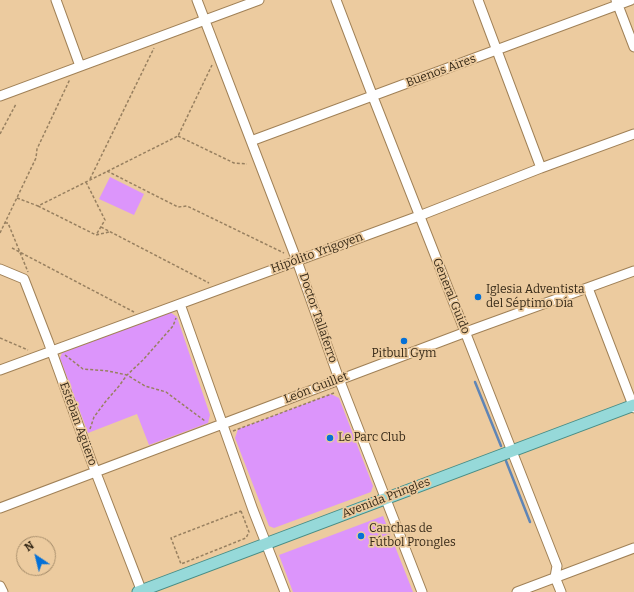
<!DOCTYPE html>
<html>
<head>
<meta charset="utf-8">
<style>
	body { margin:0 }
	#map { position:relative; width:634px; height:592px; overflow:hidden; background:#eccb9f; font-family:Bitter,serif }
	canvas { display:block }
	.north { position:absolute; left:16px; top:536px; width:40px; height:40px; box-sizing:border-box; background:#eccb9f; border:1px solid #a48b69; border-radius:50%; rotate:325deg; font-size:11px; font-weight:700; line-height:16px; text-align:center; color:#372a18 }
	.north::after { content:''; display:block; margin:auto; width:14px; height:18px; background:#0470d7; clip-path:polygon(50% 0,100% 100%,50% 72%,0 100%) }
</style>
</head>
<body>
<div id="map">
<canvas width="634" height="592"></canvas>
<div class="north">N</div>
</div>
<script>
const context = document.querySelector('canvas').getContext('2d');
context.lineJoin = 'round';
function paint(path, color) { context.fillStyle = color; context.fill(path, 'evenodd'); }
const toPath = rows => new Path2D(rows.map(r => 'M' + r).join(''));
function stroke(path, color, width, dash) { context.strokeStyle = color; context.lineWidth = width; context.lineCap = dash ? 'butt' : 'round'; context.setLineDash(dash || []); context.stroke(path); }
function drawText(font, color, halo, rows, align = 'center') {
  context.font = font + ' Bitter,serif'; context.lineWidth = 3.5; context.setLineDash([]); context.textBaseline = 'middle'; context.strokeStyle = halo; context.fillStyle = color; for (const [text, x, y, turn = 0] of rows) {
    context.save(); context.translate(x, y); context.rotate((+turn || 0) * Math.PI / 180); context.textAlign = isNaN(turn) ? turn : align; if (halo) context.strokeText(text, 0, 0); context.fillText(text, 0, 0); context.restore();
  }
}
paint(toPath([
	[110,177,144,194,134,215,99,199],
	[170,312,177,317,210,415,208,423,149,445,137,414,88,433,60,358,62,353],
	[331,394,339,398,373,486,371,492,274,528,269,526,235,438,238,429],
	[383,516,413,592,293,592,279,555]
]), '#dc95fb');
stroke(toPath([
	[475,382,501,446],
	[506,461,530,522]
]), '#5f85b6', 2.5);
const minor = toPath([
	[56,0,80,66],
	[197,0,297,261,339,379,422,592],
	[336,0,373,97,557,566,555,577,561,592],
	[478,0,541,168],
	[616,0,634,47],
	[0,96,259,0],
	[251,141,631,0],
	[0,269,24,279,48,341,91,460,142,592],
	[588,288,634,408],
	[180,304,253,510,285,592],
	[0,370,419,216,541,168,634,134],
	[0,508,466,332,634,271],
	[0,586,3,592],
	[517,592,634,548]
]);
const major = toPath([
	[138,592,634,405]
]);
stroke(minor, '#a08157', 11);
stroke(major, '#478c85', 13);
stroke(toPath([
	[0,134,16,104],
	[178,136,234,163,247,164],
	[107,171,178,207,187,206,284,253],
	[90,179,154,48],
	[86,182,105,220,96,235],
	[17,198,38,206,178,136,212,65],
	[38,206,96,235,109,232],
	[5,223,8,223,28,272],
	[101,227,209,283],
	[0,233,36,158,37,149,70,79],
	[12,248,134,312],
	[0,338,28,350],
	[65,355,83,369,108,371,127,375,145,386,166,392,205,421],
	[90,429,94,417,106,401,119,386,127,375,143,360,173,326,176,318],
	[233,431,334,393],
	[241,511,249,532,246,538,181,564,171,538,241,511]
]), '#988060', 1.5, [3, 2]);
stroke(minor, '#fff', 9);
stroke(major, '#96d9d9', 11);
for (const [x, y, r, color] of [
	[478,297,4,"#0470d7"],
	[404,341,4,"#0470d7"],
	[330,438,4,"#0470d7"],
	[361,536,4,"#0470d7"]
]) { const dot = new Path2D(); dot.arc(x, y, r, 0, 2 * Math.PI); context.fillStyle = color; context.fill(dot); stroke(dot, '#eccb9f', 1.5); }
drawText('12px', '#372a18', '#eccb9f', [
	["Buenos Aires",441,71,-20],
	["Hipólito Yrigoyen",317,253,-20],
	["General Guido",451,296,68],
	["Doctor Tallaferro",318,318,71],
	["León Guillet",316,388,-21],
	["Esteban Agüero",78,424,70],
	["Avenida Pringles",386,498,-21]
]);
drawText('12px', '#372a18', '#eccb9f', [
	["Iglesia Adventista",486,290],
	["del Séptimo Día",486,304],
	["Pitbull Gym",404,354,"center"],
	["Le Parc Club",338,438],
	["Canchas de",369,529],
	["Fútbol Prongles",369,543]
], 'left');
</script>
</body>
</html>
